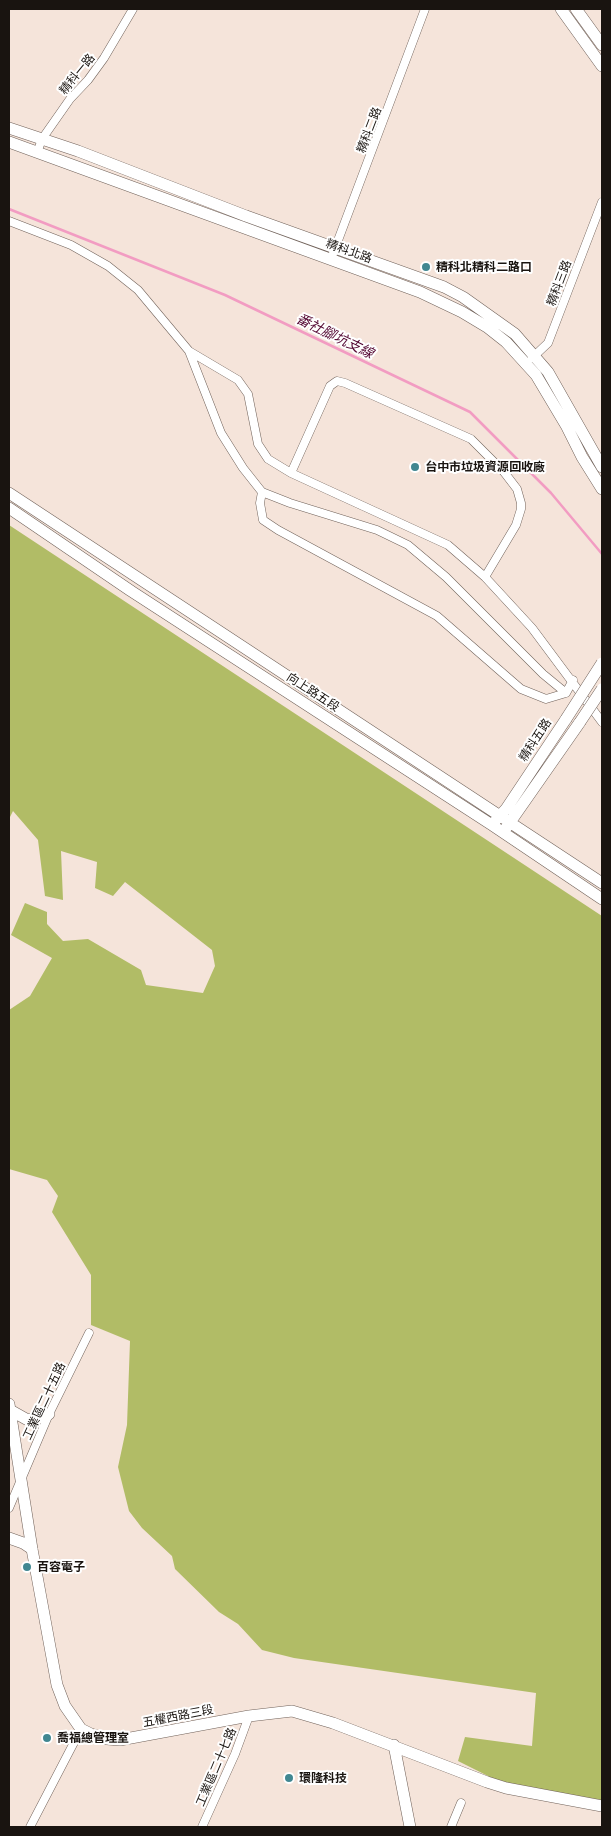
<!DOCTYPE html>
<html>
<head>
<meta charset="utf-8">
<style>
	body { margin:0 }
	#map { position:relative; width:611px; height:1836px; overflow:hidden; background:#f5e4da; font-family:Barlow,sans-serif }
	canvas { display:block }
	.frame { position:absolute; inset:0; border:10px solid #191410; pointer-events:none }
</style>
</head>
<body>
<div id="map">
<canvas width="611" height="1836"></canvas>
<div class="frame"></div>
</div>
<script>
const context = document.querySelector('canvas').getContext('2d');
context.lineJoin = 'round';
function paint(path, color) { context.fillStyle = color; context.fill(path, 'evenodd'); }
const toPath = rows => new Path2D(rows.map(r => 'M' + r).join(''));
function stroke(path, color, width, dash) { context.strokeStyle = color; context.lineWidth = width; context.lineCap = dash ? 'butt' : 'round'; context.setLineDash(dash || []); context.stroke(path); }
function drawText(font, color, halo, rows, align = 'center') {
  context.font = font + ' Barlow,"Noto Sans TC",sans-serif'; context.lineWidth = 4; context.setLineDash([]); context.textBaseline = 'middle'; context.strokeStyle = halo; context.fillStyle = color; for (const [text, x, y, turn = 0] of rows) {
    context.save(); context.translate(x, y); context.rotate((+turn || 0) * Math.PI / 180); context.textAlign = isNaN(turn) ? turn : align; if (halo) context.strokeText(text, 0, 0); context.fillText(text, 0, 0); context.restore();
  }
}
paint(toPath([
	[9,525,602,916,602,1801,506,1785,458,1761,465,1737,532,1746,536,1693,294,1658,262,1650,238,1624,219,1612,175,1569,172,1556,142,1528,129,1511,118,1467,127,1425,130,1341,91,1325,91,1275,52,1212,58,1196,47,1180,9,1169,9,1010,30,996,52,958,11,935,25,903,47,912,47,924,63,941,88,939,141,970,146,985,203,993,215,966,212,950,125,882,113,896,95,888,97,862,61,851,63,900,45,896,38,840,13,811,9,819]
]), '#b1bc66');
stroke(toPath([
	[9,209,225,295,470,412,551,493,602,554]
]), '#f29cc2', 2.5);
const street = toPath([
	[37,153,42,139,70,99,88,80,104,58,133,9],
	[9,221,71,245,108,266,138,290,189,351,238,380,248,394,258,444,268,459,291,473,448,545,485,577],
	[331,259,425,9],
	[189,351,221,433,243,468,262,492,290,503,377,530,408,545,446,577,543,674,566,693],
	[532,358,548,343,602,202],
	[291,473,330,386,337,381,345,383,471,439,504,472,517,489,521,503,521,509,516,525,485,577,532,628,602,722],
	[262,492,260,503,263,520,278,530,437,616,521,689,546,699,566,693,573,680],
	[9,1508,49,1414,89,1333],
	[30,1827,81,1729],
	[202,1827,235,1754,249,1716],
	[451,1827,461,1803]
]);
const secondary = toPath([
	[561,9,602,66],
	[576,9,602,45],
	[9,128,78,151,246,216,444,287,463,297,515,334,548,372,602,467],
	[9,142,420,292,462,312,487,327,506,342,536,375,567,427,582,457,602,489],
	[9,493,602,883],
	[9,508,131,591,492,825,602,899],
	[496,820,506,809,566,719],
	[506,828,580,722],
	[9,1404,32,1549,57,1685,65,1706,81,1729,91,1734,107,1739,120,1740,249,1716,292,1711,333,1723,487,1782,506,1788,602,1806],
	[10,1410,26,1419,33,1420,49,1414],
	[9,1538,23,1543,32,1549],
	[394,1745,410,1827]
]);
stroke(street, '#71625a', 9);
stroke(secondary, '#71625a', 12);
stroke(street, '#fff', 8);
stroke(secondary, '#fff', 11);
const secondaryBridge = toPath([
	[566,719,602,663],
	[580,722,602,689]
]);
stroke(secondaryBridge, '#71625a', 12, []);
stroke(secondaryBridge, '#fff', 11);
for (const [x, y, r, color] of [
	[426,267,5,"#418791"],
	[415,467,5,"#418791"],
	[27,1567,5,"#418791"],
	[47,1738,5,"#418791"],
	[289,1778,5,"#418791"]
]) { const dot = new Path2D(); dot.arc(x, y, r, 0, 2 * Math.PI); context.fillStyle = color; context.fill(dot); stroke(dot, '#fff', 2); }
drawText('12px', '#191410', '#fff', [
	["精科一路",77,74,-51],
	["精科二路",369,130,-69],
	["精科北路",349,251,20],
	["精科三路",559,283,-69],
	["向上路五段",313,692,33],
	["精科五路",535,740,-57],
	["工業區二十五路",44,1401,-65],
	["五權西路三段",178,1716,-11],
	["工業區二十七路",216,1767,-67]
]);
drawText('bold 12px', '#191410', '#fff', [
	["精科北精科二路口",436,267],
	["台中市垃圾資源回收廠",425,467],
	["百容電子",37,1567],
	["喬福總管理室",57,1738],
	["環隆科技",299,1778]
], 'left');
drawText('italic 14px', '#540833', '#fff', [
	["番社腳坑支線",335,336,26]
]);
</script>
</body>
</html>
